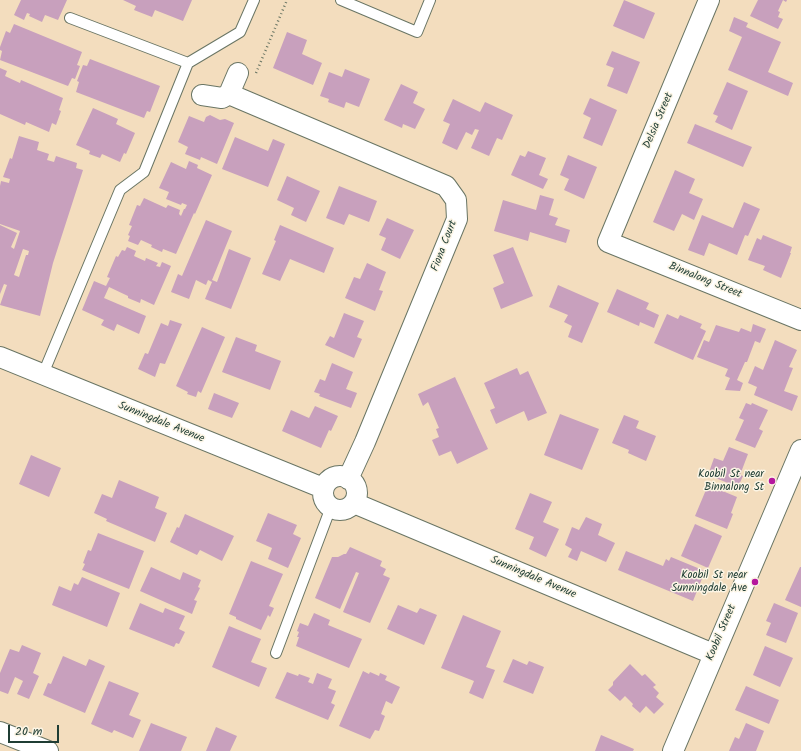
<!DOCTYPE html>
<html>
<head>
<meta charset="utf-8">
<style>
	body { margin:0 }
	#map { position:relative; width:801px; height:751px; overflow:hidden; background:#f3ddbe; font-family:Kalam,sans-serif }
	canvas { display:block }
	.scale { position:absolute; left:8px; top:725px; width:51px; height:18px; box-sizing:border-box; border:2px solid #1f3d34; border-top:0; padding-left:5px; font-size:12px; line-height:14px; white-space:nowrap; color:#1f3d34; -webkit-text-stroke:3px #fcf5e5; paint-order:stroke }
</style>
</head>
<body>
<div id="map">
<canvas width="801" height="751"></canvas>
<div class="scale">20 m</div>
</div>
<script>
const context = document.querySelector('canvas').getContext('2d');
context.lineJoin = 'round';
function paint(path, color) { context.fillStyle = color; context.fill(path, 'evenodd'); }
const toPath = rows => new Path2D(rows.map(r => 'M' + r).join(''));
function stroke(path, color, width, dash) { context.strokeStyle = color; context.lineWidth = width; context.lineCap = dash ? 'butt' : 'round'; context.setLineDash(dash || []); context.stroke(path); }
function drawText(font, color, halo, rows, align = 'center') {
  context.font = font + ' Kalam,sans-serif'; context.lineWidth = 3; context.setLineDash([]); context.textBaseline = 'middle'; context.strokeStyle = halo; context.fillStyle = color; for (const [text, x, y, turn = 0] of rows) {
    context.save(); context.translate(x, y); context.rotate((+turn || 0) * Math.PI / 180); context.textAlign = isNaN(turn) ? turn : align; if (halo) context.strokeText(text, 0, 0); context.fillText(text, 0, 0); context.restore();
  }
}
paint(toPath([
	[21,0,67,0,58,20,45,15,42,22,29,16,30,14,27,13,24,20,14,15],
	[123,0,192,0,183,21,155,10,152,17,134,10,136,6],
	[624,0,655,13,644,39,613,26],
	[758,0,787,0,786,2,783,0,778,11,780,12,778,17,783,19,778,29,750,16],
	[734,17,748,23,746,27,781,42,768,72,793,83,788,96,728,70,742,37,729,31],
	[14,24,82,52,77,65,80,66,75,79,72,78,68,86,0,60,2,51,0,50,0,47,6,31,10,33],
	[287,32,307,40,302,54,322,63,313,85,273,68],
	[612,51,640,62,627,94,607,86,614,68,606,65],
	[90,59,160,86,150,112,147,111,144,118,76,92,79,82,77,81,83,65,87,66],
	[0,68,7,71,5,76,20,83,21,80,63,98,59,110,61,111,56,125,52,123,49,132,26,122,25,125,0,114],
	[345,69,370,79,359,107,346,102,344,108,328,102,329,99,320,96,329,72,342,77],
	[727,82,748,91,732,130,715,122,718,116,713,114],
	[401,84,418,92,413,103,425,109,415,129,403,124,402,128,384,120],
	[590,98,617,110,602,146,583,138,591,118,583,114],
	[453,99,480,112,485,102,513,115,502,140,497,138,489,156,471,148,479,130,475,129,472,135,466,132,457,150,442,143,450,124,443,121],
	[93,108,118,119,116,124,135,133,126,154,124,153,120,162,102,154,100,158,89,154,90,151,76,145],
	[210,115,220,120,225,119,234,123,217,164,201,157,200,160,185,154,188,147,178,142,189,116,204,122,206,117],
	[695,124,752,147,743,167,687,143],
	[19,136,39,142,37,150,49,154,47,160,54,162,56,156,77,163,76,168,83,170,53,263,40,316,0,305,7,285,4,284,0,294,0,225,17,233,11,247,14,249,20,231,0,224,0,186,1,181,9,183,10,179,3,177,10,158,12,159],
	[23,249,29,251,28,255,26,255,19,277,14,275],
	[235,137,268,151,273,139,285,144,268,187,222,169],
	[528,151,546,158,539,175,548,179,543,189,511,175,520,155,525,157],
	[568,155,597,167,584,199,564,190,569,179,560,175],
	[189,161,198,165,197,168,212,175,195,214,194,213,176,254,163,249,162,252,151,247,152,245,141,240,138,245,128,241,130,236,128,235,132,226,129,225,137,205,140,206,144,198,166,208,168,205,180,210,179,214,181,216,184,209,185,209,187,205,182,203,181,205,166,199,169,192,159,188,171,162,186,169],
	[675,170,695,179,689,193,703,199,694,220,682,214,674,231,653,222],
	[287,176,320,191,306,222,291,215,294,208,277,200],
	[339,186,377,201,369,222,349,214,344,225,326,218],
	[540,195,554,199,549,215,558,218,555,225,570,230,566,243,530,232,528,241,494,231,503,200,536,210],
	[744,202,760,209,748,236,745,235,737,255,709,243,704,256,688,250,702,215,733,228],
	[387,218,414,230,400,259,381,250,386,238,379,235],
	[206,220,232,231,212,280,217,282,229,249,251,258,231,309,205,299,212,282,208,280,206,285,196,280,189,299,171,292,178,274,182,276],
	[280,225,334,248,324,273,290,259,280,281,262,274,276,241,274,240],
	[763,235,792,247,790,253,791,253,781,278,763,270,765,266,748,260,757,238,761,240],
	[127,247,136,251,134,256,145,261,146,258,158,263,156,266,160,267,162,262,171,266,154,305,141,299,140,303,128,298,128,296,109,287,104,298,146,316,139,334,117,324,114,331,101,325,104,320,82,310,94,281,106,286,110,278,107,277,116,256,118,257,122,250,125,251],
	[513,247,533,296,501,309,493,288,504,283,493,255],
	[367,263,386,272,379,290,383,291,375,311,345,298,354,277,360,279],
	[558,285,599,303,582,343,568,337,572,326,564,322,568,315,549,307],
	[617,289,649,303,646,309,659,315,654,328,640,322,639,326,607,312],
	[344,313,364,321,357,337,362,339,354,358,325,345,330,336,334,338],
	[667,314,678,319,680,315,702,324,700,328,706,331,693,360,654,343],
	[170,320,182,324,165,364,160,363,155,377,138,369,145,353,148,354,161,323,168,326],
	[753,324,766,329,760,343,755,341,747,362,745,362,737,380,743,383,740,391,725,390,730,378,725,376,728,369,697,357,704,340,709,342,716,325,739,332,741,328,751,332],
	[202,327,225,337,201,393,198,391,196,397,187,394,188,392,176,386],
	[236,337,257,345,255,351,281,361,270,390,222,372],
	[775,340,797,350,789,367,793,368,784,391,798,396,792,411,754,395,757,387,748,383,755,366,763,370],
	[332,363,353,372,346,389,357,393,351,408,319,396,320,394,314,392,320,379,325,381],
	[517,368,520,375,528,371,547,413,528,421,524,411,496,424,490,410,495,408,484,383],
	[455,377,488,449,457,464,451,451,439,456,432,440,439,437,436,429,439,428,428,402,423,406,418,394],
	[214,393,239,403,232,418,208,409],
	[746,403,751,405,752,403,768,410,759,429,763,431,755,448,735,440,744,420,739,418],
	[315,406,338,416,331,431,329,430,321,448,282,431,291,410,309,418],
	[560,414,599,429,582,470,544,455],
	[624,415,639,421,636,428,656,436,646,461,628,453,629,450,612,443],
	[729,447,748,454,740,475,743,476,738,487,708,475,714,458,723,461],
	[31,455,61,468,49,497,19,484],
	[119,480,159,497,155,508,167,513,155,542,106,521,107,519,94,513,102,494,112,498],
	[708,485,737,497,731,513,733,514,727,529,695,516],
	[530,493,552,502,543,522,559,529,546,557,529,549,534,537,515,529],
	[268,513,297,525,293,534,301,538,288,568,268,559,272,548,256,541],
	[185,514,234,536,222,561,200,550,197,555,170,542,177,527,179,528],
	[586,517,602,524,598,535,615,543,606,562,581,551,577,561,568,557,572,549,565,545,572,527,579,530],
	[695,524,722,536,708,568,681,556],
	[98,533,144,551,129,589,82,570,85,564,83,563,88,550,91,551],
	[350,547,382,561,380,566,386,569,383,575,390,578,370,623,343,612,359,573,356,572,340,609,315,598,332,557,338,557,344,554,346,554],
	[626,551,663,566,666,559,669,561,671,557,705,571,693,601,618,570],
	[251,561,283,574,269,606,274,608,270,617,268,615,261,630,236,619,236,617,229,614],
	[151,567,180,580,183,572,201,580,198,587,200,588,194,600,197,601,192,614,140,591],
	[800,567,801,567,801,607,785,600],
	[82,577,120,593,107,627,52,605,59,586,71,591,74,583,78,585],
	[140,603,163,613,165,608,185,616,179,629,185,632,179,644,176,643,174,647,129,629],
	[774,603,798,613,786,643,766,635,771,623,766,621],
	[398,605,417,613,420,608,437,615,424,645,387,629],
	[314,613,330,620,328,625,362,639,349,668,296,646,299,637,297,637,299,632,297,631,300,623,308,626],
	[463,615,501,631,486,667,495,670,483,699,469,693,474,681,441,668],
	[229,626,261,639,251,662,267,668,259,687,212,667],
	[22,645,41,653,33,673,39,676,29,699,17,694,23,681,15,677,8,694,0,691,0,673,10,649,19,652],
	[765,646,793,658,780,687,753,675],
	[63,656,86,666,89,659,105,666,85,713,43,695,48,683,51,684],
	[513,659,527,665,529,661,544,667,533,694,503,682],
	[630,664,642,676,645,674,656,685,653,687,659,693,656,697,664,704,654,714,646,706,640,713,632,706,633,704,625,696,620,701,608,690,613,685,613,682],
	[363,671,369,674,370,672,379,676,380,673,387,676,385,680,400,687,392,704,386,701,381,714,385,716,379,731,375,730,370,739,339,726],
	[287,672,298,676,299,674,310,678,308,682,313,684,317,673,332,679,328,688,336,691,331,703,335,705,328,720,275,698],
	[109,681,139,693,129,715,141,720,133,738,114,730,112,733,91,724],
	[746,686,779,700,769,724,735,710],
	[151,723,187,737,181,751,139,751],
	[746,723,764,731,756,751,729,751,735,737,739,739],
	[216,727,237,736,230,751,206,751],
	[601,735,634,749,633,751,595,751]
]), '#c8a0bd');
const lane = toPath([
	[341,0,417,32,430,0],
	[70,18,188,63],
	[43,374,120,190,144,172,188,63,240,32,254,0],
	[276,653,331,507]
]);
const street = toPath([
	[709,0,608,242,801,320],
	[229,94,446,186,456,200,457,219,365,442,348,479],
	[202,95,222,98,229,94,238,73],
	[0,357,323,488],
	'323 493a17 17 0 1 1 34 0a17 17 0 1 1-34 0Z',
	[354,503,713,654],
	[0,732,48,751],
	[673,751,801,450]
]);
stroke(lane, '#697564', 12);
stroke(street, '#697564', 22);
stroke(toPath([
	[256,73,287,0]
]), '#697564', 2.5, [1, 3]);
stroke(lane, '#fff', 10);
stroke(street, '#fff', 20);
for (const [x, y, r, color] of [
	[772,481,4,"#b5179e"],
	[755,582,4,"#b5179e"]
]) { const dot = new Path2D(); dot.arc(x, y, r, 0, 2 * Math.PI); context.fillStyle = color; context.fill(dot); stroke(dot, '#fcf5e5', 1.5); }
drawText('11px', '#1f3d34', '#fcf5e5', [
	["Delsia Street",659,121,-67],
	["Fiona Court",445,246,-69],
	["Binnalong Street",705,281,22],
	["Sunningdale Avenue",161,423,22],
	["Sunningdale Avenue",533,578,23],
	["Koobil Street",722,633,-67]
]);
drawText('11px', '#1f3d34', '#fcf5e5', [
	["Koobil St near",764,475],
	["Binnalong St",764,488],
	["Koobil St near",747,576],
	["Sunningdale Ave",747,589]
], 'right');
</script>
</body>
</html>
